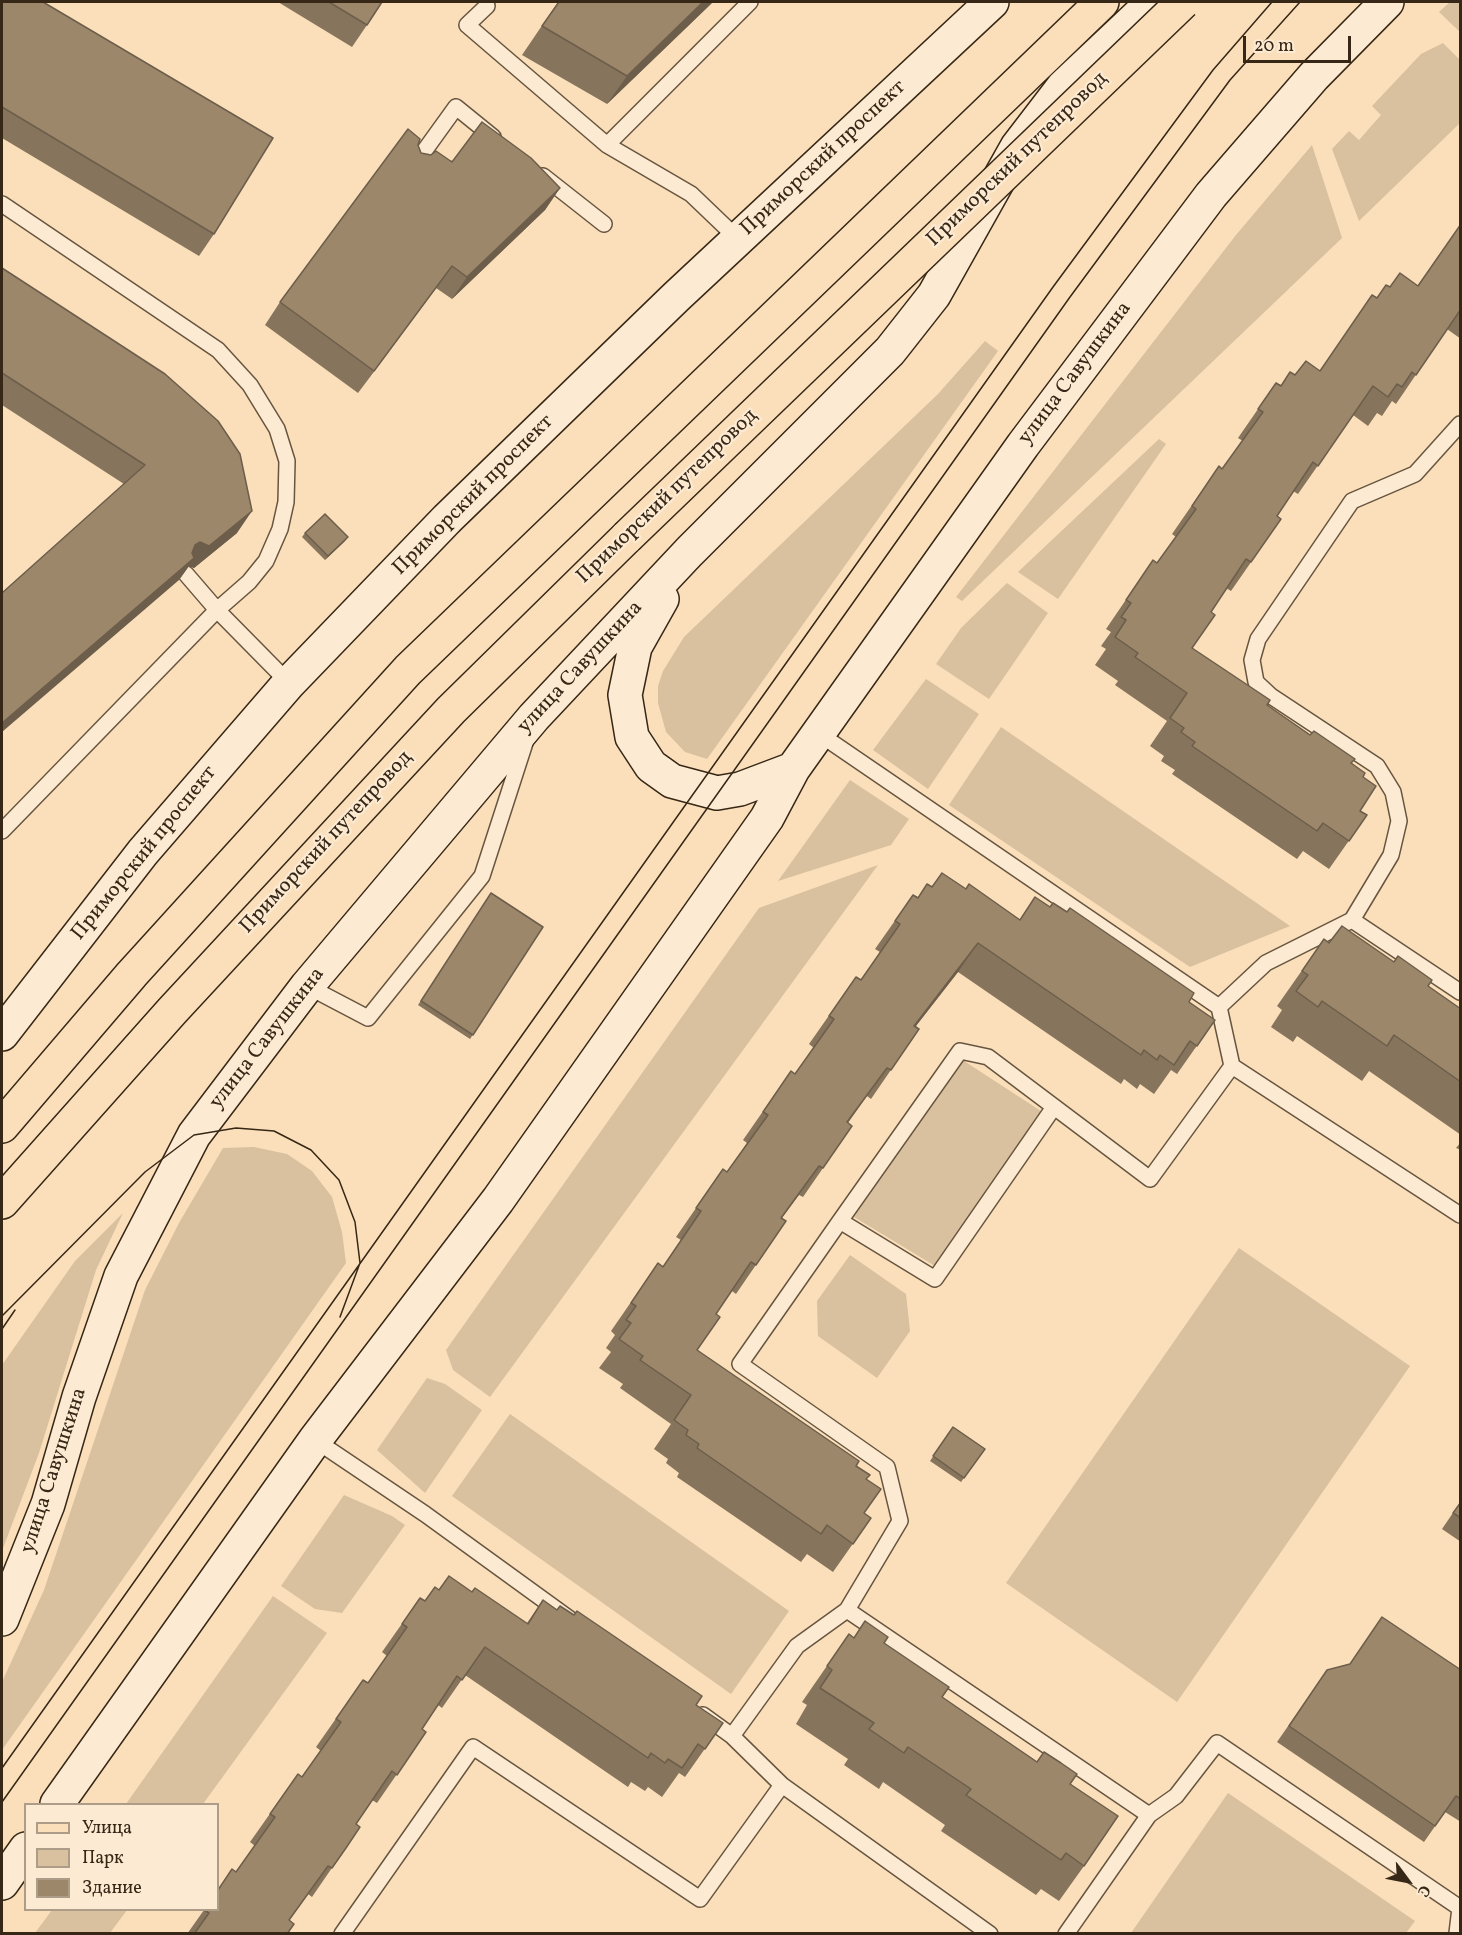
<!DOCTYPE html>
<html>
<head>
<meta charset="utf-8">
<style>
	body { margin:0 }
	#map { position:relative; width:1462px; height:1935px; overflow:hidden; background:#fadfba; font-family:Vollkorn,serif }
	canvas { display:block }
	.frame { position:absolute; inset:0; border:3px solid #362716; pointer-events:none }
	.legend { position:absolute; left:24px; top:1803px; width:195px; height:108px; box-sizing:border-box; background:#fcead2; border:2px solid #ad9c87; margin:0; padding:8px 10px; list-style:none; font-size:18px; color:#362716 }
	.legend li { display:flex; align-items:center; gap:12px; height:30px }
	.legend b { width:30px; border:2px solid #ad9c87 }
	.north { position:absolute; left:1378px; top:1851px; width:60px; height:60px; -webkit-text-stroke:4px #fcead2; paint-order:stroke; rotate:122deg; font-size:16px; font-weight:700; line-height:24px; text-align:center; color:#362716 }
	.north::after { content:''; display:block; margin:auto; width:21px; height:27px; background:#362716; clip-path:polygon(50% 0,100% 100%,50% 72%,0 100%) }
	.scale { position:absolute; left:1243px; top:36px; width:108px; height:27px; box-sizing:border-box; border:3px solid #362716; border-top:0; padding-left:8px; font-size:18px; line-height:21px; white-space:nowrap; color:#362716; -webkit-text-stroke:4px #fcead2; paint-order:stroke }
</style>
</head>
<body>
<div id="map">
<canvas width="1462" height="1935"></canvas>
<div class="frame"></div>
<ul class="legend">
<li><b style="height:8px;background:#fadfba"></b>Улица</li>
<li><b style="height:16px;background:#d9c09e"></b>Парк</li>
<li><b style="height:16px;background:#9c876b"></b>Здание</li>
</ul>
<div class="north">С</div>
<div class="scale">20 m</div>
</div>
<script>
const context = document.querySelector('canvas').getContext('2d');
context.lineJoin = 'round';
function paint(path, color) { context.fillStyle = color; context.fill(path, 'evenodd'); }
const toPath = rows => new Path2D(rows.map(r => 'M' + r).join(''));
function stroke(path, color, width, dash) { context.strokeStyle = color; context.lineWidth = width; context.lineCap = dash ? 'butt' : 'round'; context.setLineDash(dash || []); context.stroke(path); }
function drawText(font, color, halo, rows, align = 'center') {
  context.font = font + ' Vollkorn,serif'; context.lineWidth = 4.5; context.setLineDash([]); context.textBaseline = 'middle'; context.strokeStyle = halo; context.fillStyle = color; for (const [text, x, y, turn = 0] of rows) {
    context.save(); context.translate(x, y); context.rotate((+turn || 0) * Math.PI / 180); context.textAlign = isNaN(turn) ? turn : align; if (halo) context.strokeText(text, 0, 0); context.fillText(text, 0, 0); context.restore();
  }
}
paint(toPath([
	[1450,2,1460,2,1460,32,1439,12],
	[1443,43,1460,60,1460,123,1359,221,1332,149,1349,131,1359,140,1381,115,1372,106,1421,54],
	[1312,145,1342,238,962,601,956,597,1236,235],
	[985,341,998,351,707,759,685,752,666,732,658,703,658,686,663,671,684,637,938,394],
	[1159,439,1166,444,1058,599,1018,572],
	[1007,583,1048,613,989,699,936,664,961,628],
	[926,679,979,714,928,789,873,750],
	[1001,727,1290,926,1190,967,949,805],
	[850,780,909,819,891,845,778,881],
	[878,865,490,1397,453,1370,446,1350,759,908],
	[964,1061,1041,1111,935,1266,854,1217],
	[254,1147,287,1154,312,1171,332,1197,342,1232,346,1263,2,1750,2,1682,44,1590,145,1290,179,1223,223,1148],
	[123,1213,96,1270,39,1453,2,1551,2,1365,75,1261],
	[1239,1248,1410,1366,1177,1702,1006,1583],
	[850,1255,906,1294,910,1331,877,1378,818,1336,817,1301],
	[427,1378,445,1384,482,1410,425,1493,377,1450],
	[510,1414,789,1611,731,1694,452,1496],
	[344,1495,392,1516,405,1525,342,1613,315,1609,281,1586],
	[273,1596,327,1633,203,1804,126,1804],
	[1228,1793,1415,1921,1406,1933,1131,1933],
	[52,1910,127,1910,110,1933,35,1933]
]), '#d9c09e');
const lane = toPath([
	[487,6,467,25,607,145,691,194,738,239],
	[607,145,750,2],
	[412,168,456,107,493,137],
	[543,176,604,224],
	[2,204,218,350,250,385,277,429,287,461,286,502,280,529,266,561,249,582,217,610,289,683],
	[818,733,1219,1007,1266,963,1352,920,1460,992],
	[2,831,217,610,186,574],
	[1352,920,1391,855,1399,821,1393,792,1377,766,1271,696,1256,682,1252,660,1258,639,1352,501,1415,474,1460,424],
	[307,986,368,1018,482,876,525,743],
	[1219,1007,1232,1066,1460,1215],
	[840,1221,935,1279,1054,1107],
	[315,1440,425,1514,574,1622],
	[847,1610,900,1521,887,1467,740,1364,840,1221,960,1051,988,1057,1150,1179,1232,1066],
	[732,1736,797,1646,847,1610,1149,1815,1066,1934],
	[782,1785,990,1934],
	[1149,1815,1176,1796,1217,1743,1460,1908,1457,1933],
	[342,1934,473,1747,700,1899,782,1785,732,1736,703,1715]
]);
const secondary = toPath([
	[662,599,635,647,625,695,632,737,651,766,672,781,717,793,740,789,793,769],
	[2,1034,143,852,289,683,447,519,676,297,992,2],
	[2,1619,48,1504,79,1397,121,1276,194,1135,307,986,534,717,689,552,890,351,934,295,1017,147,1063,87,1153,2],
	[57,1804,315,1440,498,1200,767,818,793,769,1023,445,1211,195,1314,76,1387,2],
	[2,1883,26,1849]
]);
const primary = toPath([
	[2,1126,132,974,408,670,1102,2],
	[2,1202,172,1011,451,710,627,537]
]);
stroke(lane, '#67553f', 18);
stroke(secondary, '#362716', 36);
stroke(primary, '#362716', 36);
stroke(lane, '#fcead2', 15);
stroke(secondary, '#fcead2', 33);
stroke(primary, '#fadfba', 33);
stroke(toPath([
	[2,1316,145,1172,194,1135,236,1128,274,1131,311,1150,339,1180,355,1222,360,1263,340,1317],
	[2,1329,15,1310],
	[2,1768,1053,287,1213,70,1272,2],
	[2,1802,1070,297,1230,80,1300,2]
]), '#362716', 1.5);
const primaryBridge = toPath([
	[627,537,1183,2]
]);
stroke(primaryBridge, '#362716', 36, []);
stroke(primaryBridge, '#fadfba', 33);
paint(toPath([
	[2,2,214,234,199,256,2,138],
	[278,2,382,2,367,25,352,47],
	[558,2,713,2,607,104,522,55],
	[418,145,421,153,560,188,545,210,452,299,436,288,358,393,265,325,280,302],
	[1461,224,1461,339,1447,329,1396,404,1392,401,1382,416,1377,413,1368,426,1353,415,1298,494,1293,491,1277,516,1281,519,1231,591,1226,588,1211,612,1192,648,1267,705,1352,763,1363,777,1360,811,1367,815,1329,869,1303,851,1297,859,1172,774,1175,770,1161,761,1164,756,1150,746,1167,721,1115,685,1118,681,1095,665,1106,649,1101,646,1111,632,1106,629,1153,560,1157,563,1176,537,1172,534,1219,466,1222,469,1243,441,1238,438,1276,383,1281,385,1295,375,1320,371,1376,298,1390,287,1418,285],
	[2,268,237,533,194,568,189,566,179,580,124,484,2,405],
	[305,533,345,541,325,560,302,537],
	[932,887,965,889,1020,920,1189,1002,1215,1020,1177,1074,1171,1070,1154,1094,1140,1084,1137,1089,1124,1079,1121,1084,958,972,916,1026,919,1029,871,1099,867,1096,848,1123,852,1126,803,1197,799,1195,782,1218,786,1221,736,1294,732,1291,716,1314,697,1350,856,1466,867,1480,864,1513,871,1518,833,1572,807,1554,801,1562,677,1477,679,1473,666,1463,668,1459,654,1449,671,1424,620,1388,623,1384,599,1368,611,1352,606,1348,615,1335,611,1331,658,1263,663,1266,681,1240,676,1237,723,1169,727,1172,747,1143,743,1140,791,1071,795,1074,814,1048,809,1044,856,977,861,980,880,952,875,949,913,895,918,897],
	[491,893,543,927,470,1039,418,1005],
	[1324,939,1329,943,1428,986,1461,1009,1461,1135,1369,1071,1362,1081,1297,1036,1293,1042,1271,1027,1282,1010,1277,1006],
	[1461,1142,1461,1150,1456,1148],
	[953,1427,985,1449,961,1482,930,1461],
	[1461,1501,1461,1542,1442,1529],
	[439,1590,472,1592,527,1623,543,1600,723,1723,685,1777,679,1773,662,1797,648,1787,645,1791,631,1782,628,1787,465,1675,442,1708,438,1705,422,1729,426,1732,377,1803,372,1800,356,1824,360,1827,312,1897,308,1894,289,1921,287,1934,187,1934,204,1910,236,1872,255,1846,250,1842,298,1774,302,1777,321,1751,316,1747,363,1680,368,1683,387,1656,382,1652,420,1598,425,1601],
	[849,1634,854,1638,884,1643,942,1697,1070,1784,1084,1866,1059,1901,1041,1889,1036,1895,941,1831,945,1825,883,1782,879,1789,844,1765,848,1759,796,1724,807,1705,802,1702],
	[1327,1670,1461,1670,1461,1822,1445,1812,1424,1842,1277,1742]
]), '#86745c');
paint(toPath([
	[703,2,713,2,607,104,627,76],
	[560,188,545,210,452,299,467,277],
	[452,266,436,288,358,393,374,371],
	[252,511,237,533,194,568,189,566,179,580,2,732,2,723,195,545],
	[348,537,345,541,325,560,328,556],
	[978,943,958,972,894,1054,914,1026]
]), '#6d5e4b');
const building = toPath([
	[2,2,43,2,273,138,214,234,2,107,2,2],
	[329,2,382,2,367,25,329,2],
	[559,2,703,2,627,76,542,26,559,2],
	[482,122,531,158,560,188,467,277,452,266,374,371,280,302,408,129,420,139,418,145,421,153,431,155,436,151,452,162,482,122],
	[1461,224,1461,309,1416,375,1412,372,1402,387,1397,384,1388,397,1373,386,1318,466,1313,462,1277,516,1281,519,1251,562,1246,559,1211,612,1215,615,1192,648,1270,700,1267,705,1310,735,1314,731,1355,759,1351,763,1365,773,1363,777,1376,786,1360,811,1367,815,1349,841,1323,823,1317,831,1192,746,1195,742,1181,732,1184,728,1170,718,1187,693,1135,657,1138,653,1115,637,1126,620,1121,617,1131,603,1126,600,1153,560,1157,563,1196,509,1192,506,1219,466,1222,469,1263,412,1258,409,1276,383,1281,386,1290,372,1295,375,1306,361,1320,371,1372,295,1377,298,1386,285,1390,287,1400,273,1418,286,1461,224],
	[2,268,165,374,218,421,240,454,252,511,209,546,200,542,195,545,192,553,194,558,2,723,2,593,145,465,2,373,2,268],
	[325,514,348,537,328,556,305,533,325,514],
	[942,873,966,889,969,884,1020,920,1035,897,1050,907,1053,903,1067,912,1070,908,1194,993,1189,1002,1215,1020,1197,1046,1190,1041,1174,1065,1160,1055,1157,1060,1144,1050,1141,1055,978,943,914,1026,919,1029,891,1070,887,1068,847,1122,852,1126,823,1168,819,1166,781,1218,786,1221,756,1265,751,1262,716,1314,720,1317,697,1350,859,1461,856,1466,870,1475,866,1479,881,1489,864,1513,871,1518,853,1544,827,1525,821,1534,697,1448,699,1444,686,1435,688,1430,674,1420,691,1395,640,1360,643,1356,619,1339,631,1323,626,1320,636,1306,631,1303,658,1263,663,1267,701,1211,696,1208,723,1169,727,1172,768,1115,763,1112,791,1071,795,1074,834,1019,829,1016,856,977,861,980,900,924,895,921,913,895,918,898,927,884,932,887,942,873],
	[491,893,543,927,473,1035,421,1001,491,893],
	[1342,926,1394,962,1398,956,1432,980,1428,986,1461,1009,1461,1082,1394,1035,1387,1046,1322,1001,1318,1007,1296,991,1308,975,1302,971,1324,939,1329,943,1342,926],
	[953,1427,985,1449,964,1478,933,1456,953,1427],
	[1461,1502,1461,1518,1453,1513,1461,1502],
	[449,1576,472,1592,475,1588,528,1624,543,1600,557,1610,560,1606,574,1615,577,1611,702,1696,696,1705,723,1723,705,1749,698,1744,682,1768,668,1759,665,1763,651,1753,648,1758,485,1647,462,1680,457,1676,422,1729,426,1732,397,1775,392,1771,356,1824,360,1827,346,1848,332,1868,328,1866,289,1920,294,1924,287,1934,194,1934,209,1913,204,1910,218,1910,218,1890,232,1869,236,1872,275,1817,270,1814,298,1774,302,1777,341,1722,336,1719,363,1680,368,1683,407,1627,402,1624,420,1598,425,1601,435,1587,439,1590,449,1576],
	[1382,1617,1461,1670,1461,1799,1456,1796,1435,1826,1289,1726,1327,1670,1350,1664,1382,1617],
	[865,1621,888,1637,884,1643,949,1687,942,1697,1037,1762,1044,1752,1061,1763,1077,1774,1070,1784,1118,1816,1084,1866,1066,1853,1061,1860,966,1795,971,1789,908,1747,904,1753,869,1729,874,1723,820,1688,832,1670,827,1666,849,1634,854,1638,865,1621]
]);
paint(building, '#9c876b');
stroke(building, '#6d5e4b', 1.5);
drawText('21px', '#362716', '#fcead2', [
	["Приморский проспект",824,159,-43],
	["Приморский путепровод",1018,160,-44],
	["улица Савушкина",1076,374,-53],
	["Приморский проспект",474,496,-45],
	["Приморский путепровод",668,497,-44],
	["улица Савушкина",581,668,-47],
	["Приморский путепровод",327,843,-47],
	["Приморский проспект",145,854,-51],
	["улица Савушкина",268,1039,-52],
	["улица Савушкина",55,1471,-72]
]);
</script>
</body>
</html>
